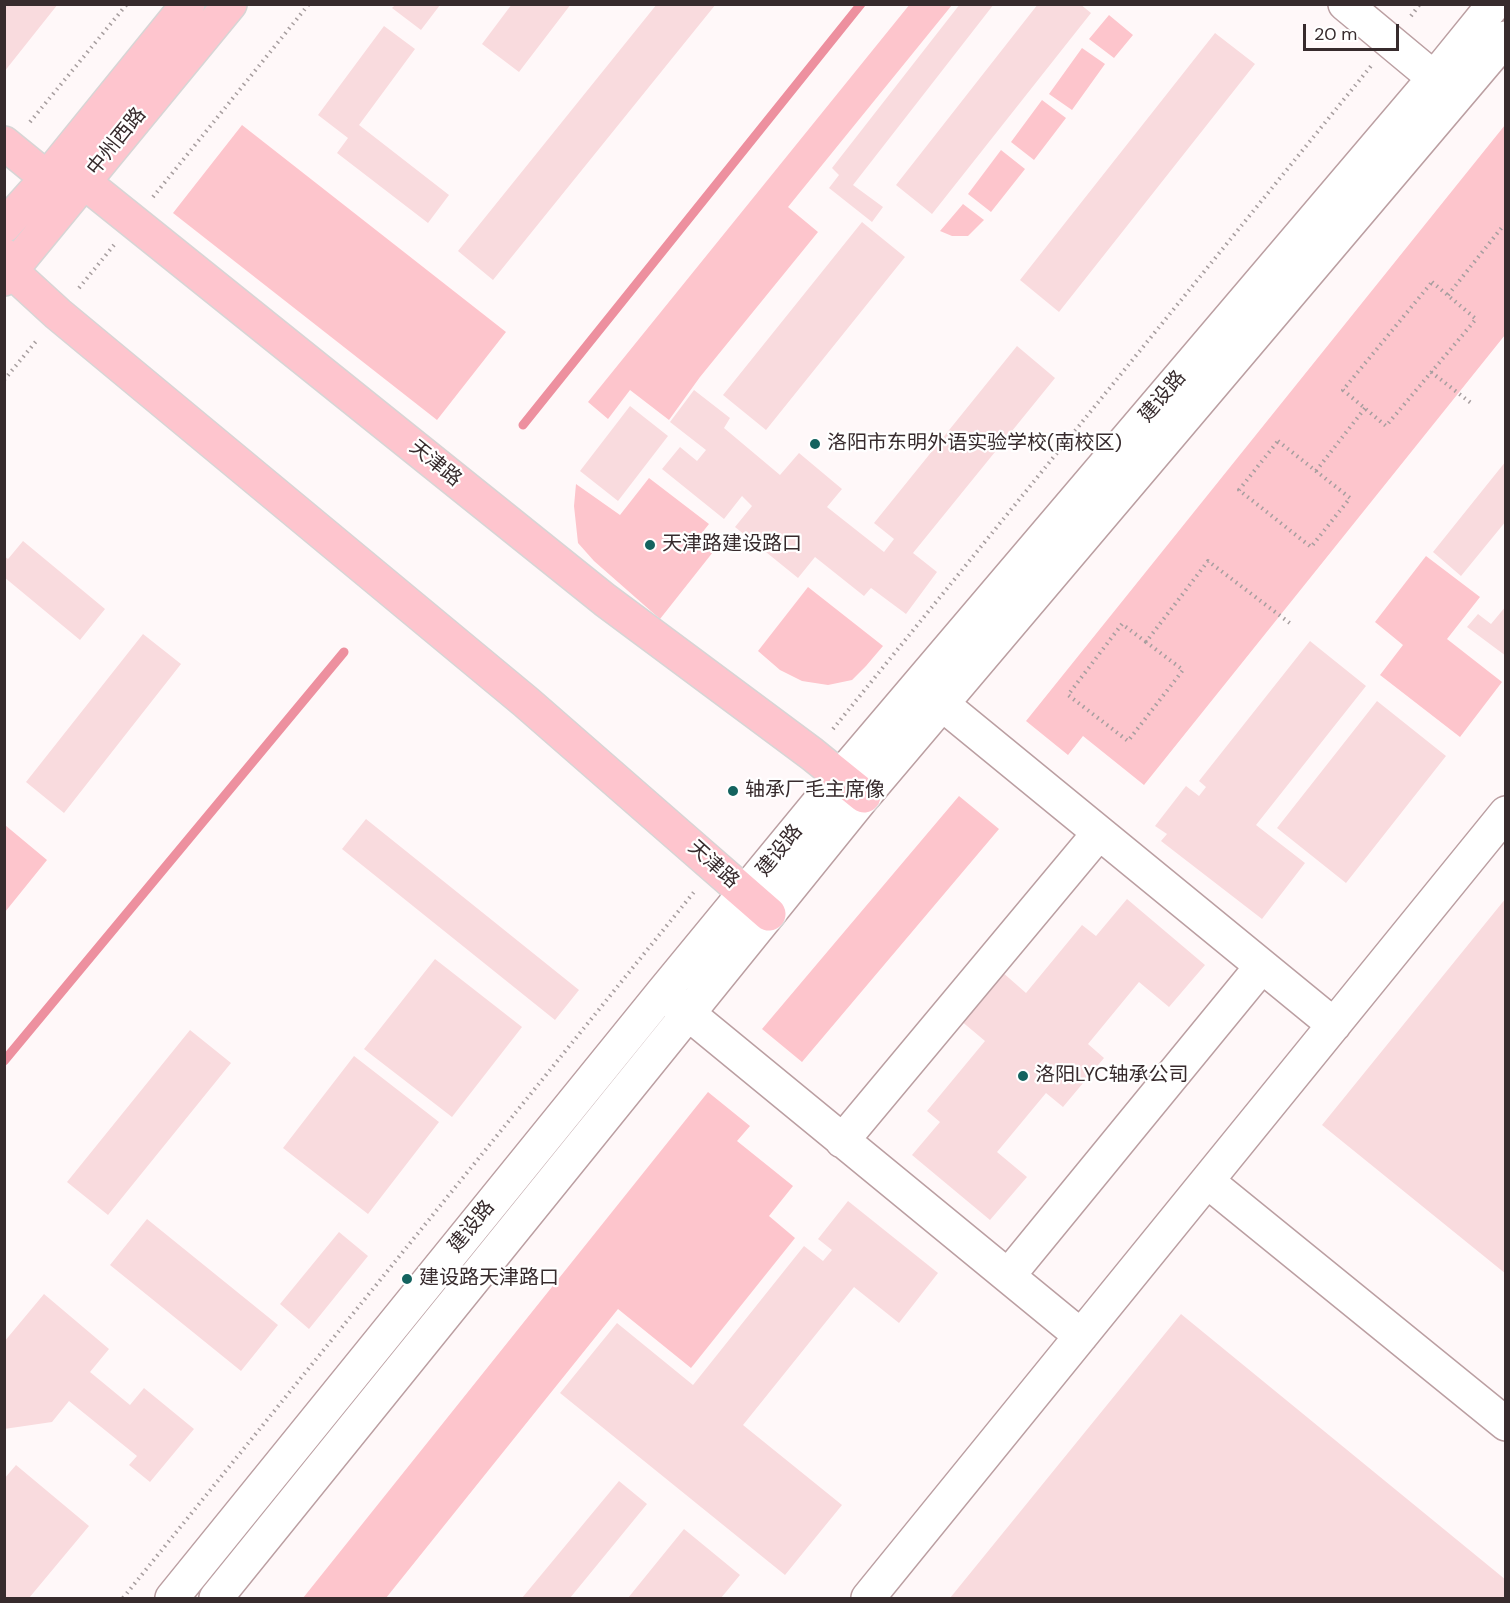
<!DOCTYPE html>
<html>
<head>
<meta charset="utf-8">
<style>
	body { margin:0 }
	#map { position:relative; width:1510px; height:1603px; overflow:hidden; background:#fff8f9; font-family:"DM Sans",sans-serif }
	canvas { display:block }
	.frame { position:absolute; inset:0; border:6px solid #372b2d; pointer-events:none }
	.scale { position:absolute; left:1303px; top:24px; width:96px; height:27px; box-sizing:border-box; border:3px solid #372b2d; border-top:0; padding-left:8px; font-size:18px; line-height:21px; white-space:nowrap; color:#372b2d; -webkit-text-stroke:4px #fff; paint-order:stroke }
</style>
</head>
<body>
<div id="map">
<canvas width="1510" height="1603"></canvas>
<div class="frame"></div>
<div class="scale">20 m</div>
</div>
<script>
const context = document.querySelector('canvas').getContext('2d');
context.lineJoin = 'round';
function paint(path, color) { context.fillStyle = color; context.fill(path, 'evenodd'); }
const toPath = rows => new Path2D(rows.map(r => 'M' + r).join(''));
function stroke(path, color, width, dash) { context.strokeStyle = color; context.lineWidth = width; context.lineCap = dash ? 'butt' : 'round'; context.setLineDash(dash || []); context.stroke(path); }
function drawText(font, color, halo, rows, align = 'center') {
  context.font = font + ' "DM Sans","Noto Sans SC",sans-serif'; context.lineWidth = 4.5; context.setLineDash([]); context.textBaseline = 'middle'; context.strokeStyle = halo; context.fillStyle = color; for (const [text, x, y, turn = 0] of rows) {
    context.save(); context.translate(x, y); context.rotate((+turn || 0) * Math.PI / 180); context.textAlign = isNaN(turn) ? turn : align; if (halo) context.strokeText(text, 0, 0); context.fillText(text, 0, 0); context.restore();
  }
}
paint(toPath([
	[910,4,952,5,788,207,818,232,700,377,669,420,630,390,608,419,588,402],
	[1109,15,1133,35,1114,58,1089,39],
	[1082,48,1105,64,1072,110,1049,94],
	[1042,100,1066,118,1034,160,1011,142],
	[242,125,506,332,437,420,173,213],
	[1505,125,1505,335,1144,785,1083,736,1068,755,1026,721],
	[1001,150,1025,169,991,212,968,194],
	[963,204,984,220,968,236,952,236,940,231],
	[649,478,709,524,697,539,713,552,660,619,594,561,578,543,574,506,576,484,620,515],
	[1426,556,1480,597,1447,639,1502,682,1460,737,1380,675,1403,645,1375,622],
	[808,587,883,646,866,666,852,680,828,685,802,681,780,670,758,651],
	[959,796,999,829,802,1062,762,1029],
	[5,825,47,860,5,912],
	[708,1092,750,1126,737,1141,793,1186,769,1216,795,1238,691,1368,618,1309,386,1598,303,1598]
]), '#fdc5cc');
stroke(toPath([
	[523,425,861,4],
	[4,1061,344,652]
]), '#ed909f', 9);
paint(toPath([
	[4,4,58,4,4,72],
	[512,4,571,4,519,72,482,44],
	[657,4,716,4,493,280,458,251],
	[960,4,994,4,853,185,883,207,872,222,829,188,839,175,832,168],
	[1038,4,1080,4,1091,13,932,214,896,185],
	[395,5,440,5,421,30,392,8],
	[384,26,415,49,359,125,449,195,428,223,337,153,348,138,318,115],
	[1215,33,1255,64,1059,312,1020,280],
	[862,222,905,257,766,430,723,395],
	[1017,346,1055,378,913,553,937,572,906,614,871,588,864,596,815,557,798,578,735,527,752,506,742,496,724,519,662,469,680,447,697,461,706,450,670,422,694,390,730,418,724,428,780,475,799,453,842,489,827,507,884,552,894,539,874,523],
	[630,406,668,436,618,501,580,471],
	[1506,461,1506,521,1461,576,1433,552],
	[23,541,105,609,80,640,4,577,4,556,8,559],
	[1506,606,1506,656,1467,627,1478,614,1491,624],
	[143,634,181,664,64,813,26,782],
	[1310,641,1366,686,1256,825,1305,863,1262,919,1161,841,1167,834,1155,826,1186,786,1199,796,1206,787,1199,781],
	[1377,701,1446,756,1346,883,1277,828],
	[366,819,579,990,555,1020,342,849],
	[1506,898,1506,1274,1322,1125],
	[1127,899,1205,965,1169,1007,1139,982,1088,1044,1104,1058,1063,1107,1046,1093,997,1152,1027,1177,990,1220,912,1155,940,1122,927,1111,985,1041,960,1020,1001,971,1026,993,1082,925,1096,936],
	[435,959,522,1027,452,1117,364,1049],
	[190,1030,231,1063,108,1215,67,1182],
	[354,1056,439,1122,368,1214,283,1148],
	[848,1201,938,1273,899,1323,854,1287,743,1425,842,1505,785,1575,560,1393,617,1323,693,1385,804,1246,823,1261,832,1250,818,1239],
	[147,1219,278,1325,241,1371,110,1265],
	[339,1232,368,1256,309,1329,280,1304],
	[44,1294,109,1349,90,1372,130,1405,144,1388,194,1429,150,1482,129,1465,137,1456,69,1401,52,1422,4,1429,4,1342],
	[1181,1314,1506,1580,1506,1598,950,1598],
	[16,1465,89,1526,29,1598,4,1598,4,1479],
	[619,1481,647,1504,570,1598,522,1598],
	[684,1529,740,1575,721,1598,628,1598]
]), '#f9dbde');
const minor = toPath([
	[1345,4,1434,78],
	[925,690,1334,1025],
	[673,1001,1081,1336],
	[842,1141,1099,833],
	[1207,1181,1506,1424],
	[1008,1276,1262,966],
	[172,1598,663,992,839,778,1434,78,1494,4],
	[216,1598,864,796,1506,38],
	[868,1598,1506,813]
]);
const major = toPath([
	[4,143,47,178,84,182,605,600,812,754,864,796],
	[4,226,47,178,188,4],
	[4,255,11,271,58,314,526,702,769,914],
	[4,279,230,4]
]);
stroke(minor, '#bb9fa2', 36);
stroke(major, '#d7d5d5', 36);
stroke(toPath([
	[1411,16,1420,4],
	[30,122,127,4],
	[153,197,309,4],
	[1432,282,1476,319,1386,426,1343,390,1432,282],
	[79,288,114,245],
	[1448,295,1503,226,1506,227],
	[1431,372,1471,403],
	[4,380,38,339],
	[1278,441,1350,498,1311,547,1239,490,1278,441],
	[1316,471,1365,408],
	[1146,642,1122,624,1068,695,1128,741,1183,670,1146,642,1208,561,1291,624],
	[833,729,1371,66],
	[123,1598,694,892]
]), '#a79e9f', 4, [1.5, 4.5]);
stroke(minor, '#fff', 33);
stroke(major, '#fec5ce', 33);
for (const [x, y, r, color] of [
	[815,444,6,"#14635f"],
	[650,545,6,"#14635f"],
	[733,791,6,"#14635f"],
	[1023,1076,6,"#14635f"],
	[407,1279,6,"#14635f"]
]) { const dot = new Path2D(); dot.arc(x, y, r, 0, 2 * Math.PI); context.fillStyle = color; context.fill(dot); stroke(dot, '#fff', 2); }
drawText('20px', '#372b2d', '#fff', [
	["中州西路",117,142,-51],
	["建设路",1163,397,-50],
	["天津路",435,464,39],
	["建设路",780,851,-51],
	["天津路",713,865,42],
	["建设路",472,1227,-51]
]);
drawText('20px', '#372b2d', '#fff', [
	["洛阳市东明外语实验学校(南校区)",827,444],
	["天津路建设路口",662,545],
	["轴承厂毛主席像",745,791],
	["洛阳LYC轴承公司",1035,1076],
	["建设路天津路口",419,1279]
], 'left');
</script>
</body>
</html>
